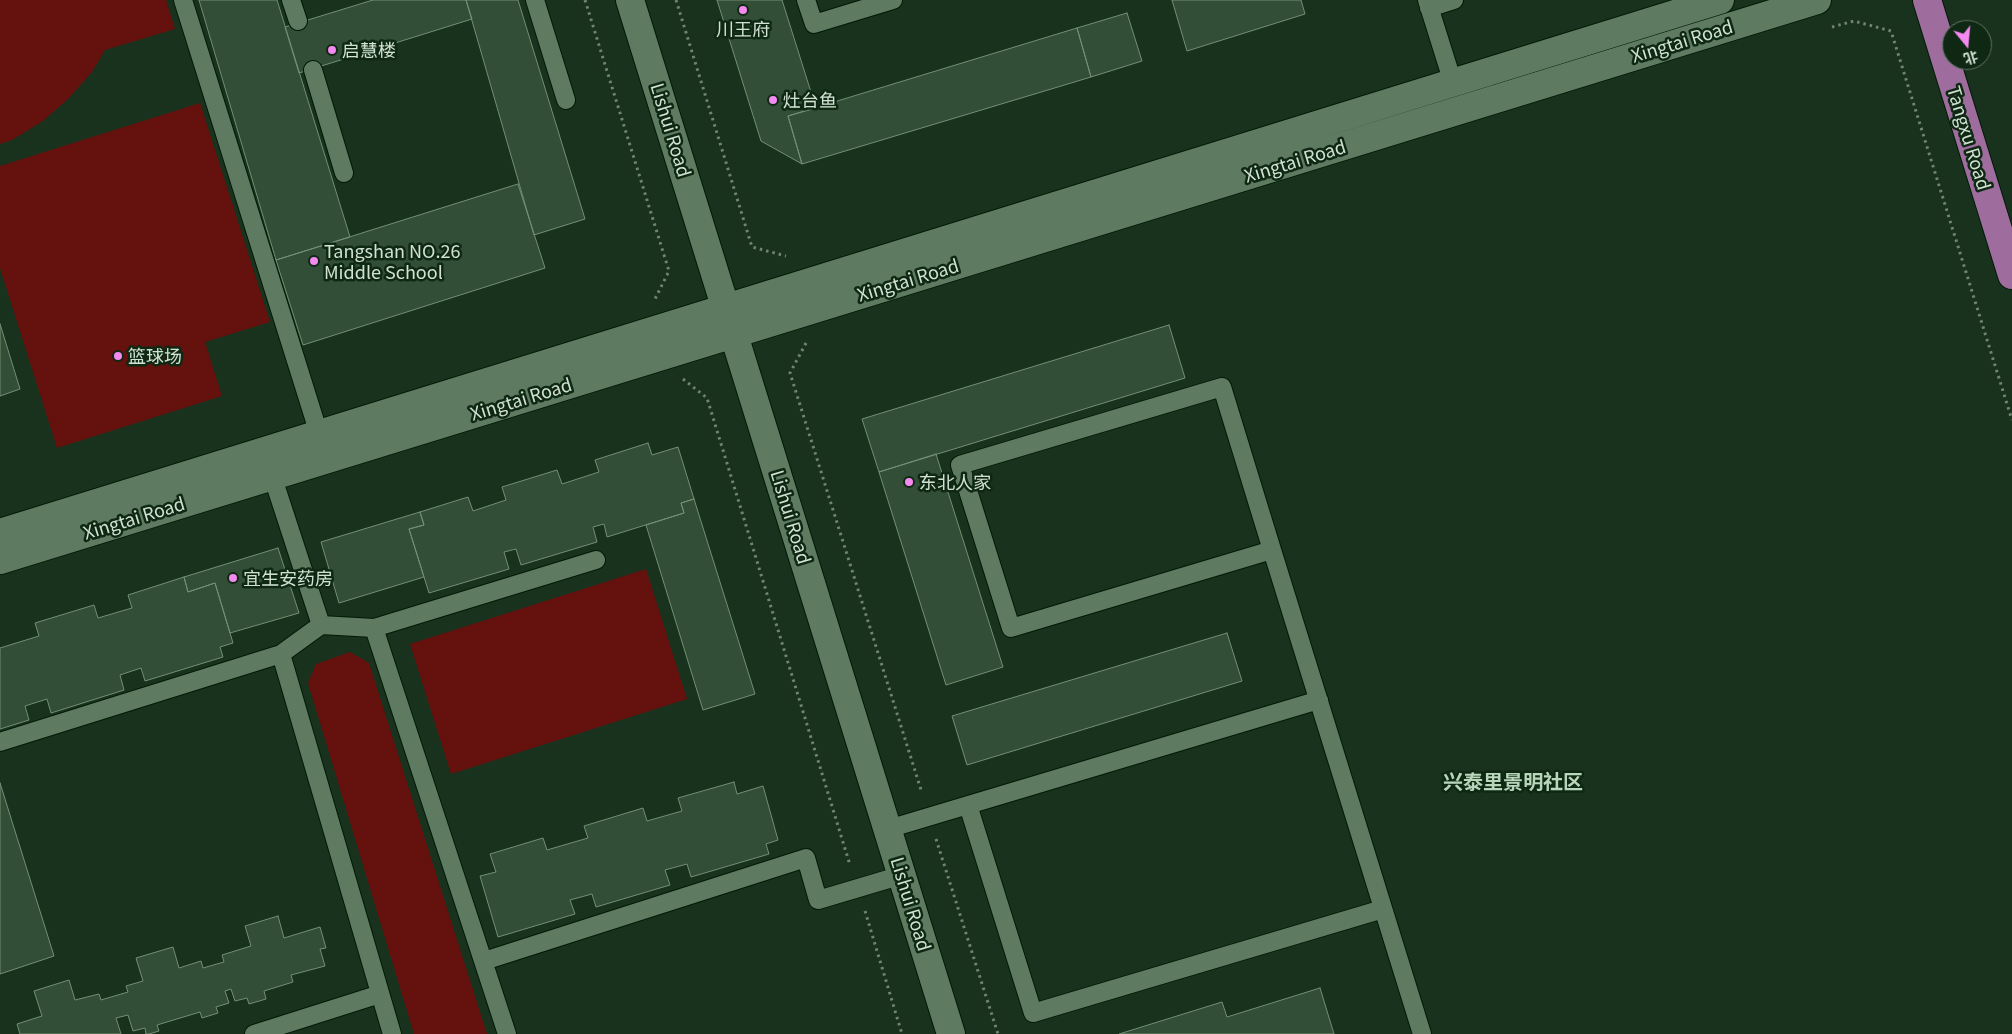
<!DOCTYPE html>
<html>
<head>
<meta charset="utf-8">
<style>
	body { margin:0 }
	#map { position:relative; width:2012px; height:1034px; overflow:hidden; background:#18321d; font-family:Georgia,"Noto Sans SC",serif }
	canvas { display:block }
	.north { position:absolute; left:1942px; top:20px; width:50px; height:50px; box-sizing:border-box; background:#0e2813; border:1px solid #5c725f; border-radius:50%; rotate:163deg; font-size:14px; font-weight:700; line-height:20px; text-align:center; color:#d1e1d2 }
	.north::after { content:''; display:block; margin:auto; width:18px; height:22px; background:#f489f0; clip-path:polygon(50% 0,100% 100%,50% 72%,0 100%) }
</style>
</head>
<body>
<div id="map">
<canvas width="2012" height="1034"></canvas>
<div class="north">北</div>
</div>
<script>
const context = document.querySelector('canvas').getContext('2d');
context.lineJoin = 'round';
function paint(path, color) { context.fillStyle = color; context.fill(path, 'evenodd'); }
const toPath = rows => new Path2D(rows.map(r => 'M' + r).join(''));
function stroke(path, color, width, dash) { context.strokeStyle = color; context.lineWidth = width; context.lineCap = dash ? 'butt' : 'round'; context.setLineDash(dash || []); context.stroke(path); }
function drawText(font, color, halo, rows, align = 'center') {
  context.font = font + ' Georgia,"Noto Sans SC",serif'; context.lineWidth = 5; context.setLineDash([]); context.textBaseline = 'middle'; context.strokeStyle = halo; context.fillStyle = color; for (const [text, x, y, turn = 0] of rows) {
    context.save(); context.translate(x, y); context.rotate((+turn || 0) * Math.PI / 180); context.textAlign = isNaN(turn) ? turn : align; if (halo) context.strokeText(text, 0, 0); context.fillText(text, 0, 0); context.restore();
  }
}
paint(toPath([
	[0,0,166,0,175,29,105,50,92,72,69,98,43,121,12,140,0,144],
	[200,103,270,322,205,342,222,396,57,448,0,268,0,166],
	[646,569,687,699,451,774,410,644],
	[350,652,369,663,487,1034,414,1034,308,683,316,664]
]), '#65110d');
const building = toPath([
	[199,0,277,0,350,237,276,260,199,0],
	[373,0,466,0,472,19,299,73,285,27,373,0],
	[466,0,518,0,585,219,534,235,466,0],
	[717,0,782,0,816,108,788,116,802,164,761,141,717,0],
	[1172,0,1301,0,1305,14,1187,51,1172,0],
	[1127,13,1142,61,1091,77,1077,28,1127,13],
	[1077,28,1091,77,802,164,788,116,1077,28],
	[518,184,545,268,303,345,276,260,518,184],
	[0,324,20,389,0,396,0,324],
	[1169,325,1185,378,879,472,862,419,1169,325],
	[648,443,652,455,678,447,694,499,681,503,684,513,607,537,604,524,593,527,597,542,521,565,516,549,504,552,509,569,429,593,409,529,424,525,420,512,468,497,473,511,506,500,502,487,557,470,562,484,599,472,595,460,648,443],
	[936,454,1003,667,946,685,879,472,936,454],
	[694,499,755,694,703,710,646,525,684,513,681,503,694,499],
	[420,512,424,525,409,529,424,577,339,603,321,542,420,512],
	[278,548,299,613,230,633,215,583,188,592,184,577,278,548],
	[184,577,188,592,215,583,233,643,220,647,223,657,145,681,141,668,120,675,124,690,51,713,47,699,25,706,29,720,0,729,0,648,39,636,35,623,94,605,98,618,132,608,128,595,184,577],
	[1227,633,1242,681,967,765,952,716,1227,633],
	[734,782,737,794,763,786,778,840,766,844,769,854,691,877,687,864,665,870,670,885,596,907,592,894,570,900,575,914,498,937,480,876,496,872,490,854,543,838,547,850,588,838,584,826,643,808,647,821,682,811,678,798,734,782],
	[0,783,54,956,0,974,0,783],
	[278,916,284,938,320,927,326,948,320,949,325,966,291,975,293,982,264,991,266,999,249,1004,247,998,235,1001,231,989,225,991,229,1003,216,1007,218,1013,202,1018,200,1012,157,1025,159,1031,149,1034,146,1034,145,1028,133,1031,128,1015,116,1018,121,1034,20,1034,17,1024,42,1016,34,991,69,980,75,1000,99,994,101,1000,128,992,126,986,143,981,136,958,173,947,179,968,201,961,203,968,224,962,222,955,251,946,245,926,278,916],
	[1320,988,1334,1034,1119,1034,1222,1002,1227,1017,1320,988]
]);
paint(building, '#324e36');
stroke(building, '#729076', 1);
const service = toPath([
	[183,0,319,434],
	[291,0,298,21],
	[535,0,566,100],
	[806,0,814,24,893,0],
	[1427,0,1453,83],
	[1429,8,1454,0],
	[313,70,344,173],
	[272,475,321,625],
	[1272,550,1011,628,960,465,1222,387,1272,550,1422,1034],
	[374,628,596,560],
	[0,742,281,654],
	[968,805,1033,1013,1383,909],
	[888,829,1319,700],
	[484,961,806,858,818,900,902,875],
	[254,1034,380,994],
	[392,1034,281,654,321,625,374,628,507,1034]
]);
const tertiary = toPath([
	[630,0,951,1034],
	[0,533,1720,0],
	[0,560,1817,0]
]);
const primary = toPath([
	[1927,0,2012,275]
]);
stroke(service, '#011a06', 20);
stroke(tertiary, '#011a06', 30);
stroke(primary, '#011a06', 30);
stroke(toPath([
	[585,0,669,271,655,299],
	[676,0,752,247,786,256],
	[1832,27,1854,21,1891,31,2012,420],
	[806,343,790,373,922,793],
	[683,379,707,398,850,865],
	[936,839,998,1034],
	[865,911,902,1034]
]), '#6f8472', 3, [2.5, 4]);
stroke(service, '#5e7b62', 18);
stroke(tertiary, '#5e7b62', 28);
stroke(primary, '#9e6d9e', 28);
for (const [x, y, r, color] of [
	[743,10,5,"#f489f0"],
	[332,50,5,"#f489f0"],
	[773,100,5,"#f489f0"],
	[314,261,5,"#f489f0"],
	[118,356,5,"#f489f0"],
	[909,482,5,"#f489f0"],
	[233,578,5,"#f489f0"]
]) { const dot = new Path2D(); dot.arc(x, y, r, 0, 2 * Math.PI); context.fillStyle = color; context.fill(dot); stroke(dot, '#0e2813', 2); }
drawText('18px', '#d1e1d2', '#0e2813', [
	["川王府",743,29,"center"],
	["启慧楼",342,50],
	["灶台鱼",783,100],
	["Tangshan NO.26",324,251],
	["Middle School",324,272],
	["篮球场",128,356],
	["东北人家",919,482],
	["宜生安药房",243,578]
], 'left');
drawText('18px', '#d1e1d2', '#0e2813', [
	["Xingtai Road",1682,41,-17],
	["Lishui Road",671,130,73],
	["Tangxu Road",1969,138,73],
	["Xingtai Road",1295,161,-17],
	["Xingtai Road",908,280,-17],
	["Xingtai Road",521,399,-17],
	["Lishui Road",791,517,73],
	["Xingtai Road",134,518,-17],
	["Lishui Road",911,904,73]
]);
drawText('bold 20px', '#b7d6ba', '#0e2813', [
	["兴泰里景明社区",1513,781]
]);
</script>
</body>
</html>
